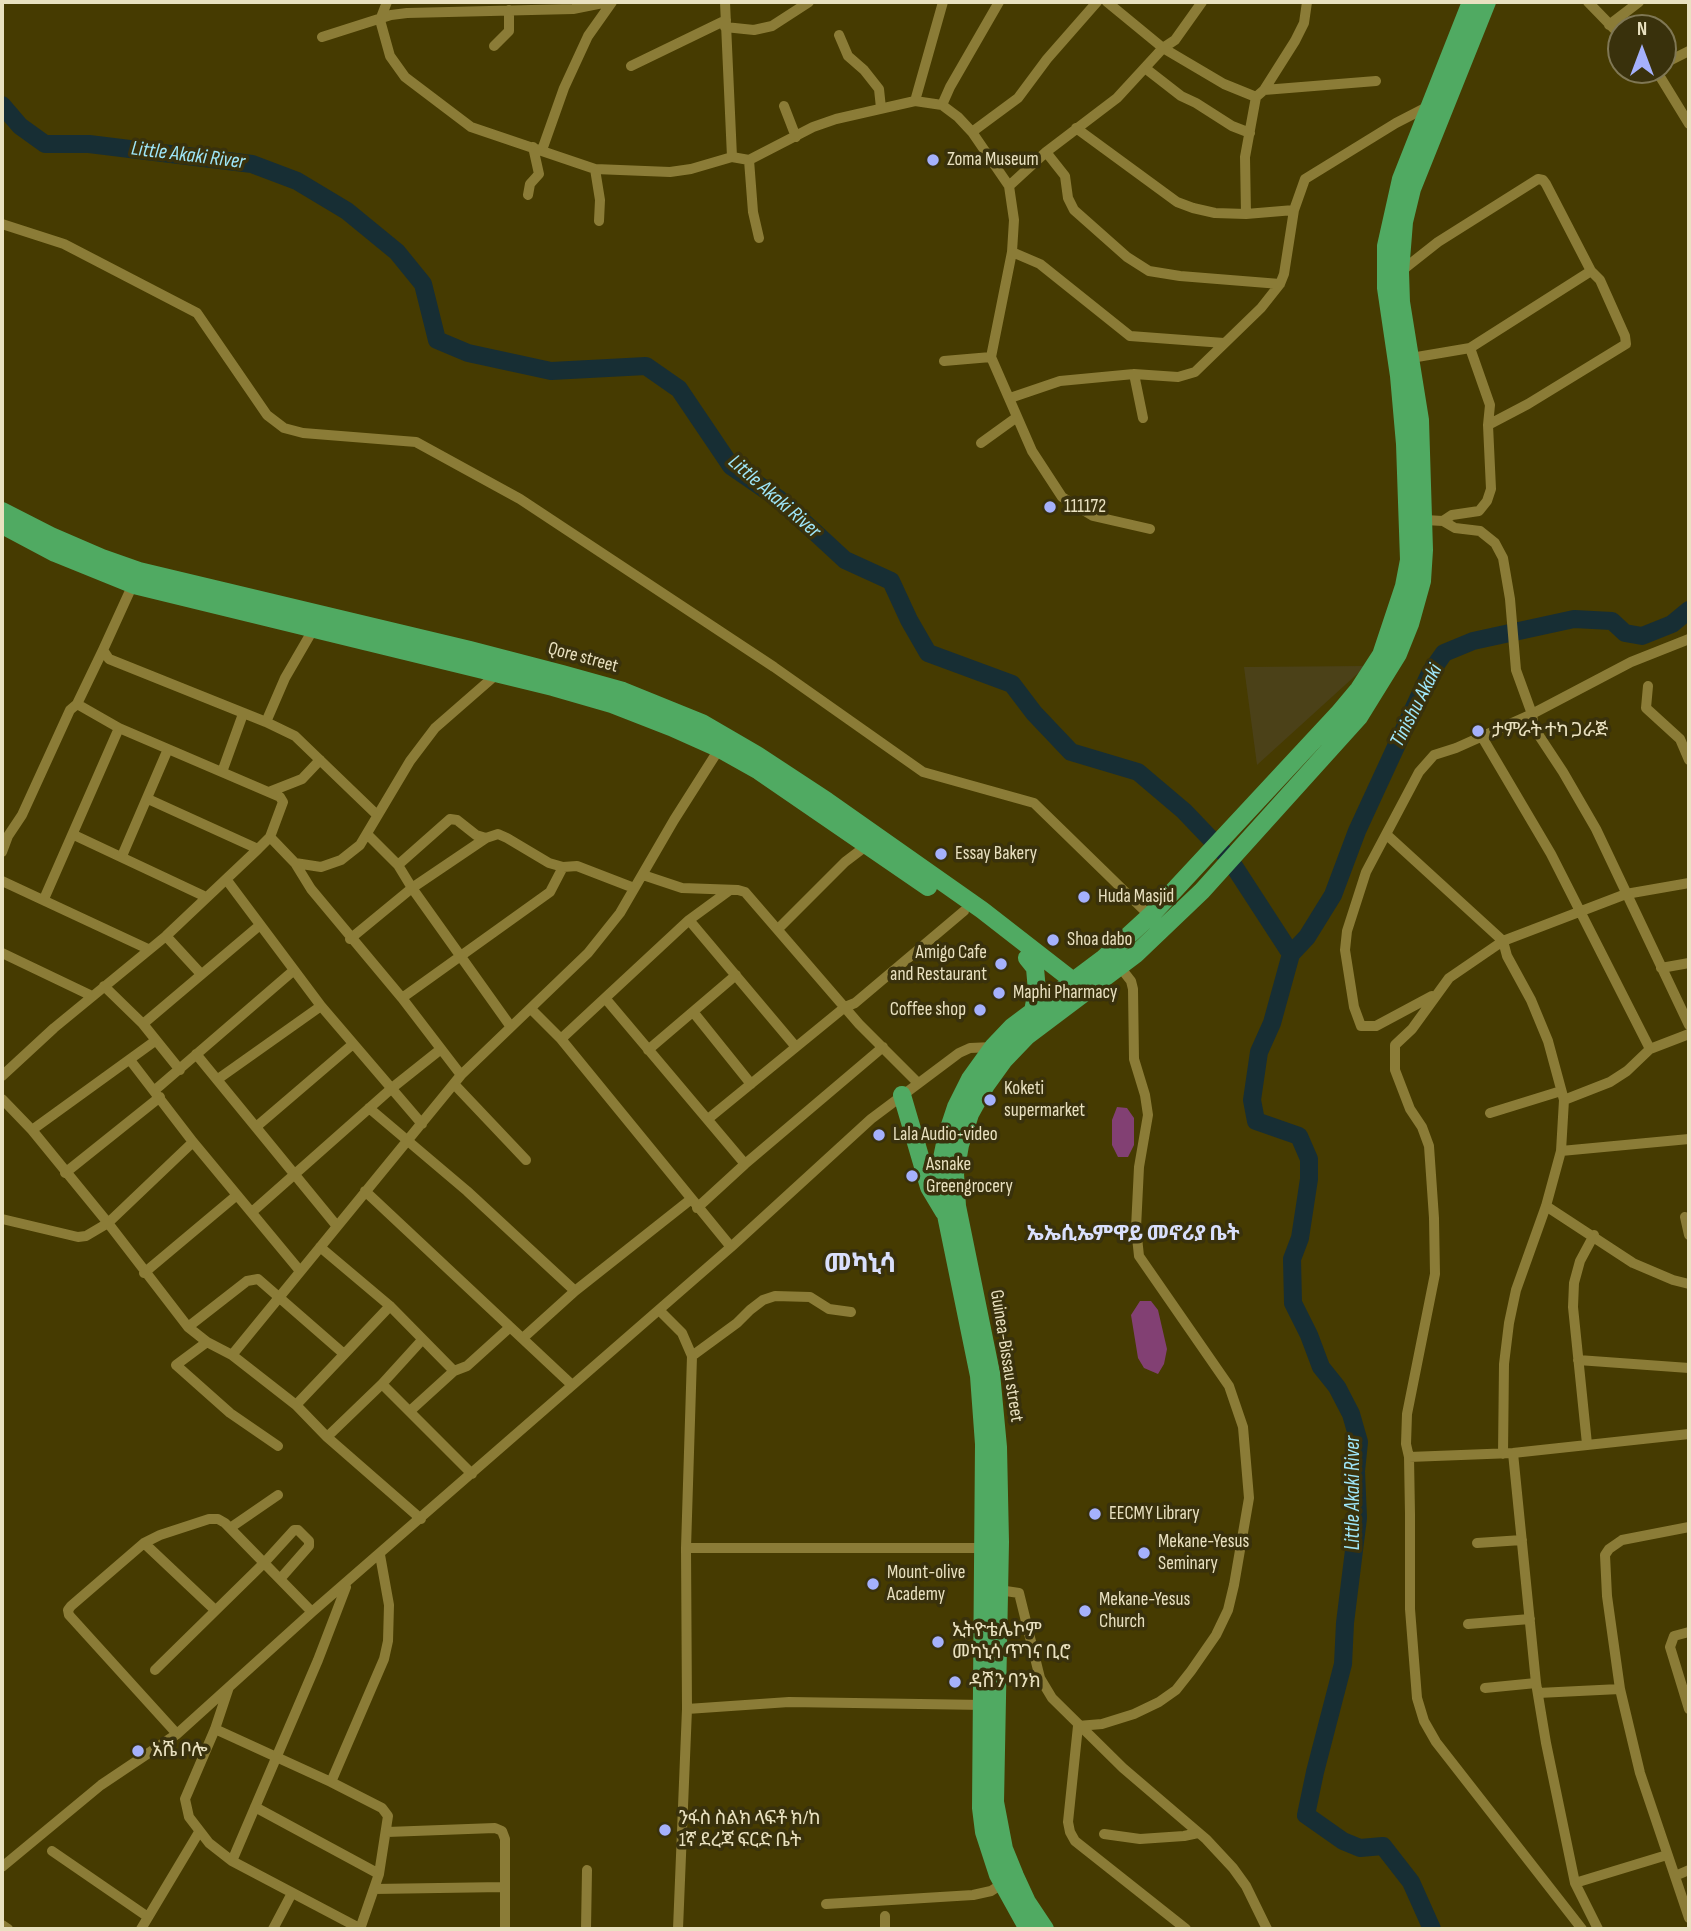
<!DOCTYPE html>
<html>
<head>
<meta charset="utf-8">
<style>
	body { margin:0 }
	#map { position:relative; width:1691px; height:1931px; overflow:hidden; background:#463b01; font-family:"Sofia Sans Condensed",sans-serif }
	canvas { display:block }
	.frame { position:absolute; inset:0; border:4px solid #e9e1c0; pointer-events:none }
	.north { position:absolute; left:1607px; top:14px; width:70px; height:70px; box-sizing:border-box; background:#39310c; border:2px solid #7f7754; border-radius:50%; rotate:0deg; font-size:19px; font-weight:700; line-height:28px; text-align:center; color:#e9e1c0 }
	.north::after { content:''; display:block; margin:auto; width:24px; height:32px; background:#a5b1fc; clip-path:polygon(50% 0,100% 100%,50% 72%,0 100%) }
</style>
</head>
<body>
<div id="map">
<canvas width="1691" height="1931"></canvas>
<div class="frame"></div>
<div class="north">N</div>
</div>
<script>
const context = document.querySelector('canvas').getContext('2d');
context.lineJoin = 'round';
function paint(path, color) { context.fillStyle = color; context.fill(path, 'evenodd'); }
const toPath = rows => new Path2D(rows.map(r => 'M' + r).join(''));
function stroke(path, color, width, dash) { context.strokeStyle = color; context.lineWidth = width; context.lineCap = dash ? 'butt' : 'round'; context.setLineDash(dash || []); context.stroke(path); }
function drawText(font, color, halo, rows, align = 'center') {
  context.font = font + ' "Sofia Sans Condensed","Noto Sans Ethiopic",sans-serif'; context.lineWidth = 7; context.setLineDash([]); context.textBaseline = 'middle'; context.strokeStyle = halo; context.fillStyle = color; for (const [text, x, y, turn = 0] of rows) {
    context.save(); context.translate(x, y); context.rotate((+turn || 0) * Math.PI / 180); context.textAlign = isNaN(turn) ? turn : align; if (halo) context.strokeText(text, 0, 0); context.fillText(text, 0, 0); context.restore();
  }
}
paint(toPath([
	[1366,666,1257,765,1244,667]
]), '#4b4118');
paint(toPath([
	[1117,1107,1127,1108,1134,1118,1134,1145,1128,1157,1118,1157,1112,1145,1112,1120],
	[1140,1301,1151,1301,1158,1310,1167,1349,1164,1364,1158,1374,1144,1368,1138,1358,1131,1315]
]), '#824073');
stroke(toPath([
	[2,105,20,126,45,144,89,144,252,164,297,181,347,211,397,252,423,284,437,340,468,353,551,371,646,366,679,389,731,466,779,499,845,560,891,581,909,620,928,653,1012,684,1034,713,1071,752,1138,772,1184,811,1228,857,1291,954],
	[1432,1929,1411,1882,1383,1846,1360,1848,1343,1841,1306,1815,1315,1772,1343,1664,1345,1623,1358,1518,1356,1471,1359,1442,1351,1414,1337,1387,1321,1367,1309,1335,1293,1303,1292,1259,1300,1238,1309,1179,1309,1159,1299,1136,1256,1121,1252,1100,1259,1052,1272,1023,1291,954,1307,937,1333,895,1357,831,1430,673,1444,653,1473,641,1574,619,1612,621,1625,633,1642,636,1672,624,1689,610]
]), '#172e34', 18);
stroke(toPath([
	[387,2,380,20,390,56,405,77,471,127,595,169,670,172,691,169,732,157,749,160,813,127,836,119,915,101,942,105,958,117,972,132,1009,186,1014,220,1012,252,991,357,1032,451,1062,497,1093,516,1150,529],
	[725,2,732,157],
	[1107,2,1163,48,1224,84,1256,97],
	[1588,2,1621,36],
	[1609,25,1639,2],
	[725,27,754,30,772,26,809,2],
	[839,35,848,56,864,70,879,89,881,108],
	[322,37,391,15,407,13,573,9,608,2],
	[494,46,509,31,509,10],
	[1663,64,1689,51],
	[631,66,726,20],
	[1145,68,1181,96,1196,103,1232,126,1250,133],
	[1656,70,1689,124],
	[1264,90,1295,41,1304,23,1307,2],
	[915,101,943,2],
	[942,105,950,87,999,2],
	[784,106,796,137],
	[1076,128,1177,202,1193,208,1215,213,1246,214,1294,210],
	[972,132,1018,98,1047,59,1097,2],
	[542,150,564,88,588,36,612,2],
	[1046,152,1065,176,1068,198,1074,210,1127,257,1149,271,1180,276,1280,284],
	[749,160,753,212,759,238],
	[595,169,600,200,599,221],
	[1009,186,1046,152,1117,98,1163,48,1175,40,1202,2],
	[528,195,530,184,539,174,533,147],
	[1246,214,1245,157,1256,97,1264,90,1376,81],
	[2,224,64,244,197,313,267,415,284,428,303,433,416,442,520,499,774,667,923,772,1034,803,1150,916],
	[1012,252,1040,264,1130,336,1224,343],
	[1400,272,1438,242,1538,179,1543,180,1546,184,1591,271,1600,280,1625,336,1626,344,1528,404,1488,425],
	[1411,358,1470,348,1591,271],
	[944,361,991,357],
	[1134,374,1143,418],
	[1010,398,1060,381,1134,374,1178,377,1195,372,1261,308,1280,284,1284,274,1294,210,1305,179,1396,123,1429,106],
	[981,443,1017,417],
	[1425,520,1443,521,1455,528,1480,531,1495,543,1503,558,1510,599,1516,670,1532,714,1534,728,1563,772,1596,829,1689,1025],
	[1443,521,1452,515,1479,511,1487,501,1491,489,1488,425,1490,405,1470,348],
	[103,650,109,659,266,722,295,736,377,815],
	[1648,686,1646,708,1680,739,1689,760],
	[266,722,285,678,314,628],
	[1482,737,1551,854,1650,1049],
	[222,772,243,714],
	[269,792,302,779,320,760],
	[148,799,258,849],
	[367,834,398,865,412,888,511,1027],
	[74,835,206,897],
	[1387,835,1503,941,1507,956,1531,1000,1548,1041,1564,1100,1561,1151,1546,1206,1516,1290,1509,1323,1504,1364,1503,1454],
	[270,837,295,863,311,889,402,998,461,1075],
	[2,852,8,836,22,815,70,710,77,704,103,650,134,582],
	[122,856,168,749],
	[295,863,321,867,341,860,360,845,410,761,435,728,498,673],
	[398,865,450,819,457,820,476,835,486,838,498,834,507,838,549,863,563,867,577,866,634,888],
	[643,875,682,888,738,890,745,892,859,1024,917,1082],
	[226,879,321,1006,422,1124],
	[2,881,148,949],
	[44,899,119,728],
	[689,920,796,1047],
	[778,929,845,862,866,846],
	[166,936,201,974],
	[350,939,412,888,486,838],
	[2,953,92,996],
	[1661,968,1689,963],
	[104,986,143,1024,180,1070],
	[1432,996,1376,1026,1361,1026,1354,1007,1345,950,1347,931,1366,872,1419,772,1434,755,1456,748,1532,714,1631,662,1689,639],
	[402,998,550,892,563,867],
	[605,998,745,1164],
	[531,1009,561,1039,731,1247],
	[694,1013,751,1084],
	[143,1024,260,925],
	[561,1039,689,920,730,890],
	[648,1050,736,975],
	[196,1054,336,1225],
	[130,1060,193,1142,300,1271],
	[2,1076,54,1028,166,936,258,849,270,837,283,802,280,797,119,728,77,704],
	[218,1079,321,1006],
	[454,1084,526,1160],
	[155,1090,293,971],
	[2,1099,32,1130,108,1223,188,1327,207,1342,232,1355,296,1405,327,1437,421,1519],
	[1564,1100,1610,1082,1627,1071,1650,1049,1689,1034],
	[369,1108,467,1191,575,1291],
	[1490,1113,1561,1091],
	[708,1119,845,1007,855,1003,964,911],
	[256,1127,353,1044],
	[32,1130,155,1041],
	[1561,1151,1689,1139],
	[65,1173,160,1097],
	[365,1191,572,1385],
	[1546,1206,1633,1263,1673,1280,1689,1284],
	[697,1208,745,1164,883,1047],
	[252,1212,392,1088,441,1049],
	[1685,1217,1689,1235],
	[2,1219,78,1237,86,1236,108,1223,193,1142],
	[320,1247,390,1306,454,1371],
	[144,1273,237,1195],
	[659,1310,682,1333,692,1356,686,1548,687,1709,678,1929],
	[188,1327,247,1281,258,1279,344,1354],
	[523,1338,575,1291,690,1200],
	[207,1342,176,1365,230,1413,278,1446],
	[232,1355,461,1075,588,953,620,913,674,820,721,746],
	[692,1356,737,1323,750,1310,763,1300,775,1296,810,1297,829,1309,851,1312],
	[1578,1360,1689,1368],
	[382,1384,472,1474],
	[296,1405,390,1306],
	[410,1411,454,1371,467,1366,509,1328],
	[327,1437,382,1384,422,1340],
	[1587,1444,1573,1307,1574,1283,1580,1261,1594,1235],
	[1513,1453,1536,1683,1546,1743,1575,1883,1598,1929],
	[1409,1457,1513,1453,1689,1434],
	[1689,1527,1622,1540,1609,1549,1605,1555,1607,1596,1620,1689,1640,1773,1689,1918],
	[230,1528,278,1495],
	[144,1543,215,1610],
	[1477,1543,1522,1540],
	[686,1548,985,1548],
	[999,1590,1019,1593,1040,1678,1052,1698,1123,1768,1206,1839,1233,1868,1246,1886,1267,1929],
	[1468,1624,1530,1619],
	[1689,1632,1674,1636,1670,1647,1689,1709],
	[155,1670,264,1563,294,1530,298,1530,309,1541,309,1546,280,1579],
	[229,1687,215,1729,185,1799,189,1817,209,1843,232,1861,361,1929],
	[1485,1688,1536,1683],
	[1538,1693,1620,1689],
	[687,1709,789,1702,985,1705],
	[1078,1726,1102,1724,1134,1714,1159,1702,1176,1690,1191,1671,1216,1635,1228,1610,1234,1585,1249,1498,1243,1427,1229,1386,1139,1256,1136,1228,1139,1167,1148,1115,1145,1095,1134,1059,1133,989,1131,981,1120,967],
	[1078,1726,1068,1822,1070,1832,1075,1841,1186,1929],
	[215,1729,331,1782,382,1808,388,1816,379,1874,360,1929],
	[177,1734,69,1615,68,1610,71,1606,144,1543,160,1535,209,1519,218,1519,225,1523,312,1612],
	[331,1782,384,1659,388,1641,389,1605,380,1555],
	[255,1807,379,1874],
	[387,1832,495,1828,502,1831,505,1839,505,1929],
	[1104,1834,1140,1839,1184,1836,1198,1833],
	[52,1851,148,1917],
	[232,1861,318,1660,346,1587],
	[2,1867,101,1785,177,1734,312,1612,731,1247,871,1119,959,1053,970,1048,993,1047],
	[1675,1876,1689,1870],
	[1575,1883,1667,1855],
	[374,1889,504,1887],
	[826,1904,973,1895,991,1891,1002,1884],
	[885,1916,885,1929],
	[2,1925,8,1929],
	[141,1929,199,1832],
	[273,1929,292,1893],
	[586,1929,587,1870],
	[1582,1929,1436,1742,1424,1721,1417,1698,1410,1609,1410,1514,1409,1457,1406,1444,1407,1414,1435,1274,1434,1218,1429,1146,1422,1127,1410,1109,1395,1070,1395,1045,1412,1029,1449,978,1503,941,1626,894,1689,883]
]), '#8b7c37', 10);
stroke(toPath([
	[2,511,51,536,102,558,139,571,470,650,562,674,623,691,702,723,757,755,827,801,982,910,1081,987],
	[2,525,55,553,134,585,553,687,612,704,671,727,718,748,759,771,928,887],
	[1027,958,1035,968,1037,991,1033,1011],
	[902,1095,929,1187,944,1212],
	[1028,1929,998,1875,984,1832,981,1808,984,1444,979,1376,946,1215,942,1158,947,1134,956,1107,970,1079,993,1047,1012,1027,1104,958,1152,914,1338,714,1359,689,1381,655,1404,586,1409,560,1405,444,1399,376,1386,288,1386,246,1401,179,1471,2],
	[1045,1929,1027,1902,1015,1876,1004,1849,995,1802,1000,1542,998,1447,991,1373,957,1206,955,1174,960,1145,970,1114,986,1085,1004,1060,1027,1036,1136,954,1202,891,1359,717,1398,654,1410,624,1422,581,1424,550,1420,420,1401,302,1400,272,1404,222,1412,189,1487,2]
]), '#50aa62', 18);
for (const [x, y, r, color] of [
	[933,160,7,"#a5b1fc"],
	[1050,507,7,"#a5b1fc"],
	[1478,731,7,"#a5b1fc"],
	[941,854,7,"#a5b1fc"],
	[1084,897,7,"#a5b1fc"],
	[1053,940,7,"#a5b1fc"],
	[1001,964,7,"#a5b1fc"],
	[999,993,7,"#a5b1fc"],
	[980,1010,7,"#a5b1fc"],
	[990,1100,7,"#a5b1fc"],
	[879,1135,7,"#a5b1fc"],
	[912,1176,7,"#a5b1fc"],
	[1095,1514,7,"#a5b1fc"],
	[1144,1553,7,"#a5b1fc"],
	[873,1584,7,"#a5b1fc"],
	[1085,1611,7,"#a5b1fc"],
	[938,1642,7,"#a5b1fc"],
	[955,1682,7,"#a5b1fc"],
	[138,1751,7,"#a5b1fc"],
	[665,1830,7,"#a5b1fc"]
]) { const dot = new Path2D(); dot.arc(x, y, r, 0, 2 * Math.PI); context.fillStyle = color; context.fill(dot); stroke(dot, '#39310c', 2.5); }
drawText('19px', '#e9e1c0', '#39310c', [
	["Zoma Museum",947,160],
	["111172",1064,507],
	["ታምራት ተካ ጋራጅ",1492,731],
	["Essay Bakery",955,854],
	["Huda Masjid",1098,897],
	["Shoa dabo",1067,940],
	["Amigo Cafe",987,953,"right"],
	["and Restaurant",987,975,"right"],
	["Maphi Pharmacy",1013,993],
	["Coffee shop",966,1010,"right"],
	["Koketi",1004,1089],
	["supermarket",1004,1111],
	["Lala Audio-video",893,1135],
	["Asnake",926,1165],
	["Greengrocery",926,1187],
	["EECMY Library",1109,1514],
	["Mekane-Yesus",1158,1542],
	["Seminary",1158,1564],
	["Mount-olive",887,1573],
	["Academy",887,1595],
	["Mekane-Yesus",1099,1600],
	["Church",1099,1622],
	["ኢትዮቴሌኮም",952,1631],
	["መካኒሳ ጥገና ቢሮ",952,1653],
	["ዳሽን ባንክ",969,1682],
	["አሼ ቦሎ",152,1751],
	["ንፋስ ስልክ ላፍቶ ክ/ከ",679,1819],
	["1ኛ ደረጃ ፍርድ ቤት",679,1841]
], 'left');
drawText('19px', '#e9e1c0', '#39310c', [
	["Qore street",583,658,15],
	["Guinea-Bissau street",1006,1356,81]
]);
drawText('italic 21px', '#9fe6f9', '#39310c', [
	["Little Akaki River",188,156,7],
	["Little Akaki River",774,497,41],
	["Tinishu Akaki",1417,706,-63],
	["Little Akaki River",1354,1493,-90]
]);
drawText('bold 21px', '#d9dffc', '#39310c', [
	["ኤኤሲኤምዋይ መኖሪያ ቤት",1133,1235]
]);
drawText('bold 26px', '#d9dffc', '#39310c', [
	["መካኒሳ",860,1265]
]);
</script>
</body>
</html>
